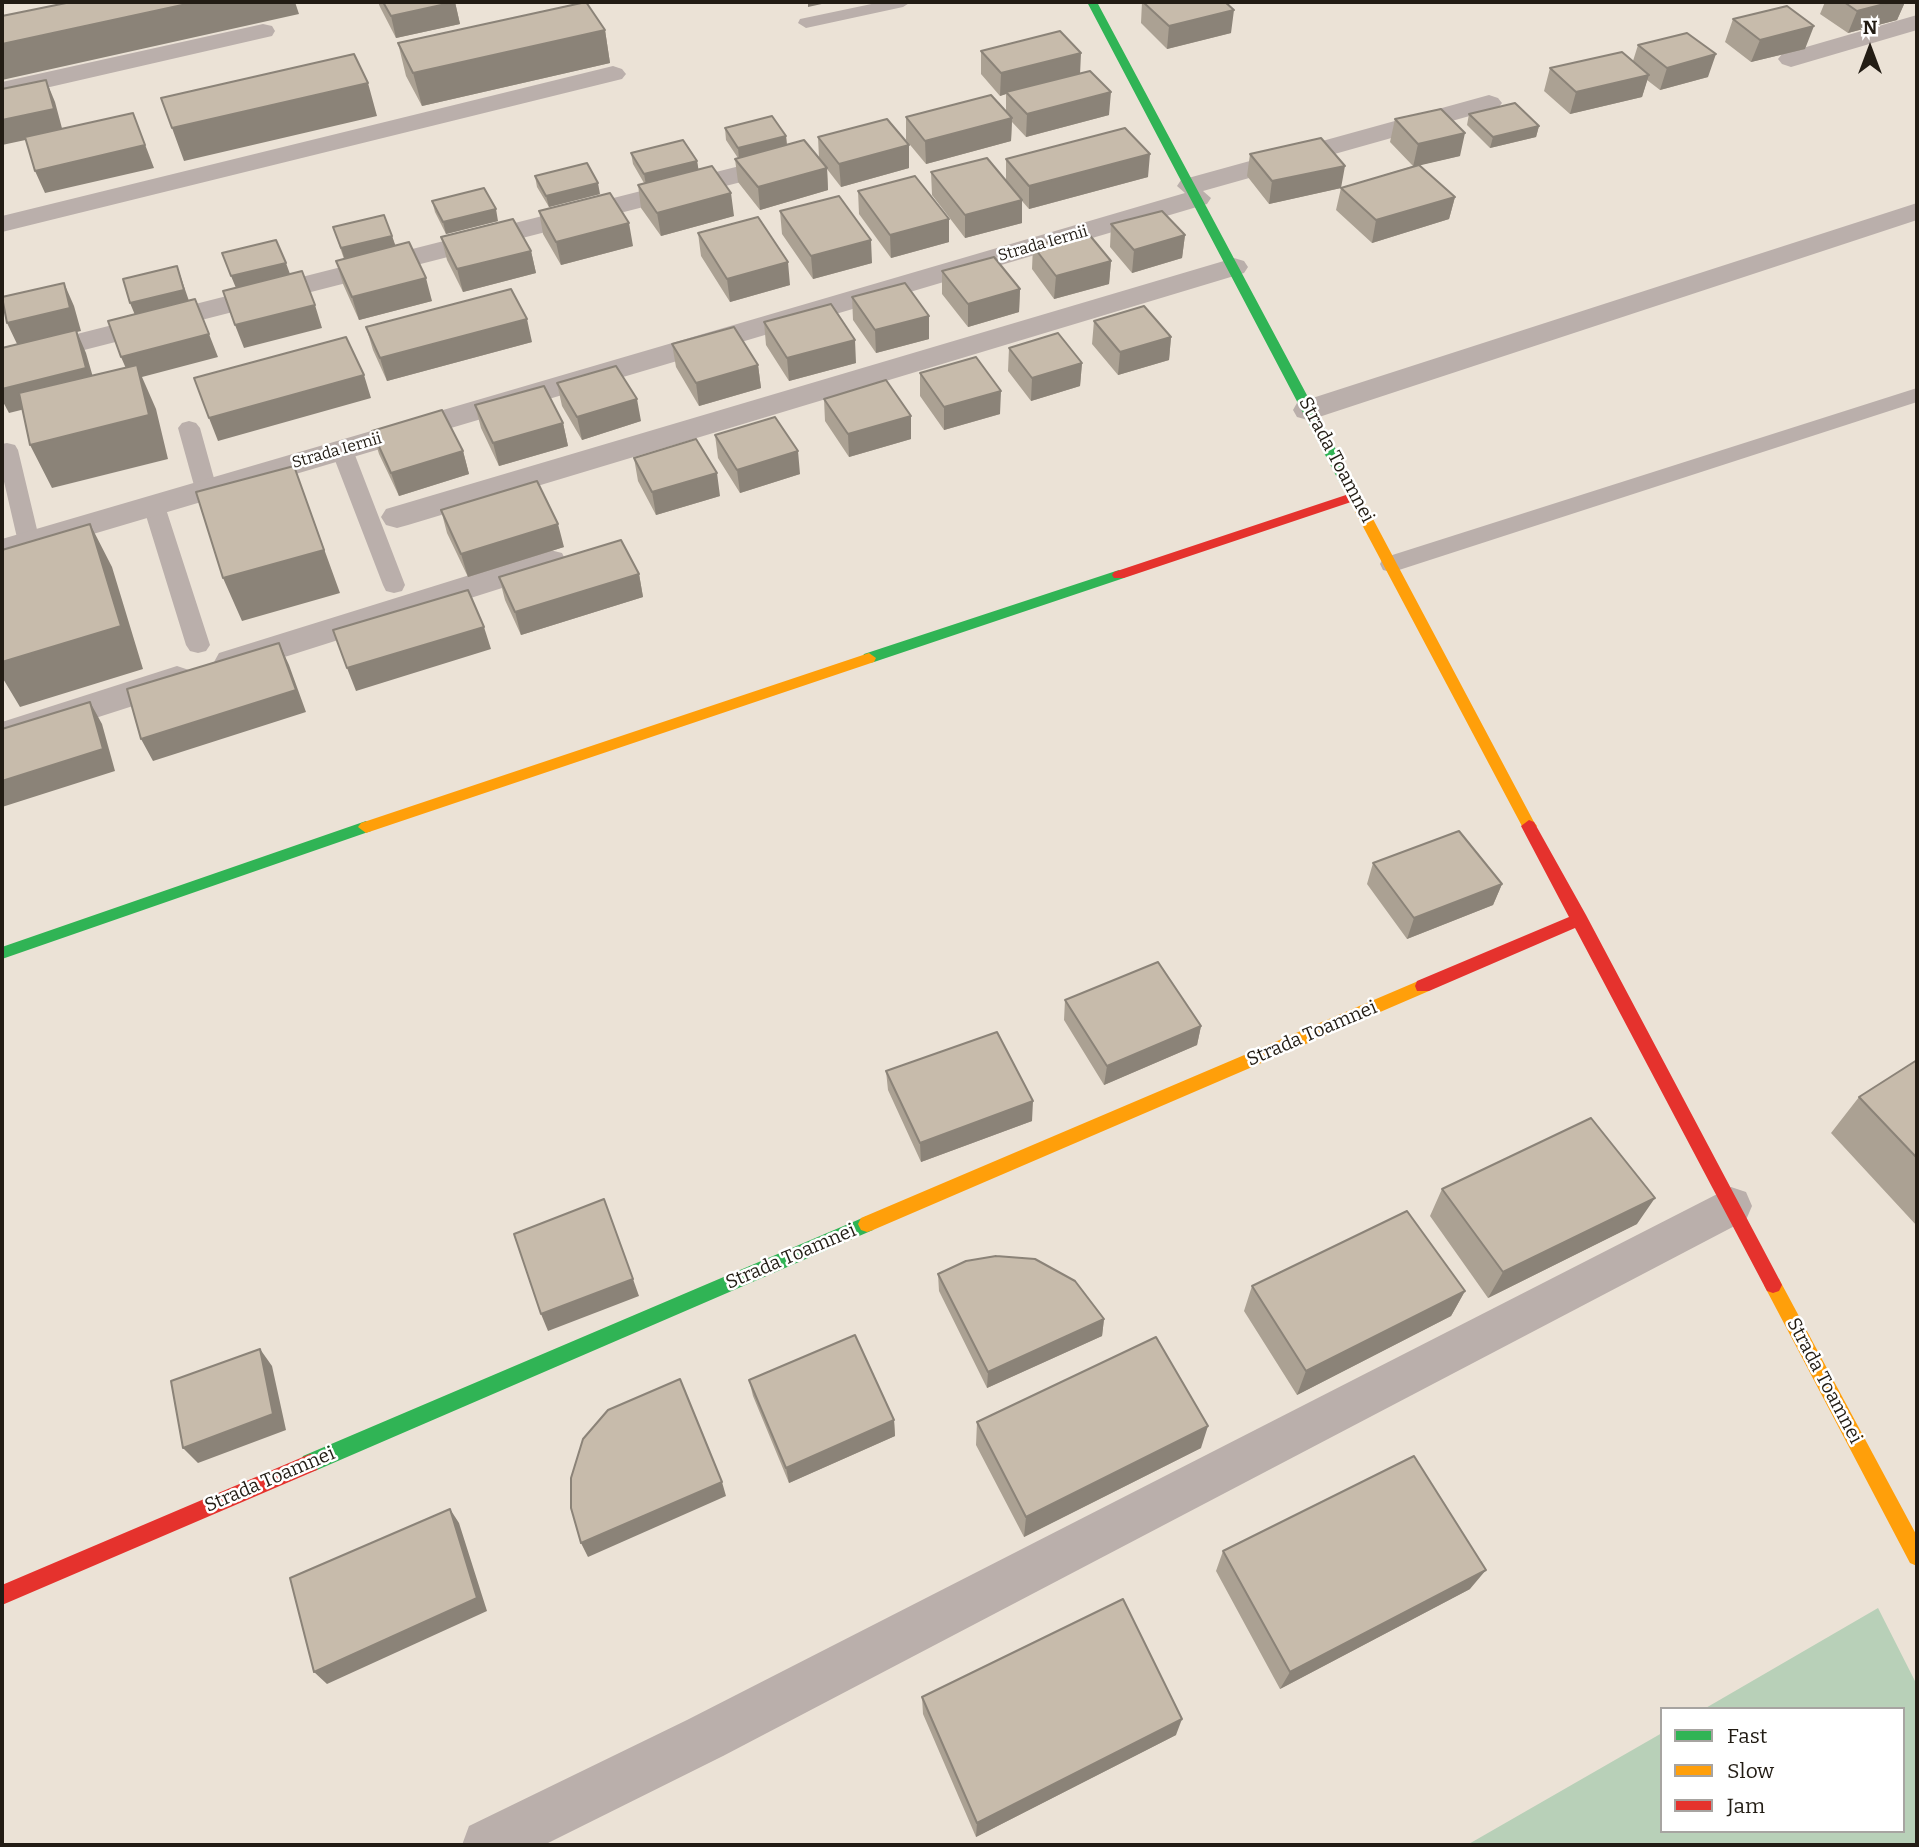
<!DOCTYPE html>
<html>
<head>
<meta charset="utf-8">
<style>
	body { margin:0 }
	#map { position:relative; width:1919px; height:1847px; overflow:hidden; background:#ebe2d6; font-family:Bitter,serif }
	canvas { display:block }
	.frame { position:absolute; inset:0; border:4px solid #221c14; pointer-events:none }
	.legend { position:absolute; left:1660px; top:1707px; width:245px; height:126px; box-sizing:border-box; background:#fff; border:2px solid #a7a4a1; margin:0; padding:9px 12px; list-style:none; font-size:21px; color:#221c14 }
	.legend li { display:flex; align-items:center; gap:14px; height:35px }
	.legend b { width:35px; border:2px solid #a7a4a1 }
	.north { position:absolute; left:1835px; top:14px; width:70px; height:70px; -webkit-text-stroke:5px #fff; paint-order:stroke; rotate:0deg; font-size:19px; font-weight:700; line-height:28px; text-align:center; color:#221c14 }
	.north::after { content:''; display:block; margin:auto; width:24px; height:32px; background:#221c14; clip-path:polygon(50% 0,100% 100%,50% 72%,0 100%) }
</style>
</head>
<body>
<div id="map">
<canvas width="1919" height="1847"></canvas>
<div class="frame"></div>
<ul class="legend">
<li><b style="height:9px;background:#30b455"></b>Fast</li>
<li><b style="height:9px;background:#ff9f0a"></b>Slow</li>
<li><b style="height:9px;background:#e5322d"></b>Jam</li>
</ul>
<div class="north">N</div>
</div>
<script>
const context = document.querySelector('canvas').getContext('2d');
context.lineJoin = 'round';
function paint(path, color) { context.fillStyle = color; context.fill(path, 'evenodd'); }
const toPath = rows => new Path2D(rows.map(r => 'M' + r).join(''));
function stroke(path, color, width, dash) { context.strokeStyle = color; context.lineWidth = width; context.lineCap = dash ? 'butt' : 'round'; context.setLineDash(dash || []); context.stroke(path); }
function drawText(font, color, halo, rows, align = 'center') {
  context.font = font + ' Bitter,serif'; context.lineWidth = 5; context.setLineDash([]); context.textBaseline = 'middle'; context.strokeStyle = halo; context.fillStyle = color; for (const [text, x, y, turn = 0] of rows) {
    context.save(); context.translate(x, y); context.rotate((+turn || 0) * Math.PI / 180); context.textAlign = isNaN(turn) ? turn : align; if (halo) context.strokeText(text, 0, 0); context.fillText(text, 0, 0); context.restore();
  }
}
paint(toPath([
	[1878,1608,1917,1685,1917,1845,1467,1845,1662,1733,1662,1831,1903,1831,1903,1709,1704,1709]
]), '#b8d0b8');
paint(toPath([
	[881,2,911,2,903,7,806,28,798,23,800,19,881,2],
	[1917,388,1917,402,1399,570,1391,572,1383,570,1380,564,1383,558,1917,388],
	[189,421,196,423,200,428,217,489,214,494,206,496,198,494,195,489,178,428,182,423,189,421],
	[7,443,15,445,18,450,40,542,37,547,29,550,21,547,18,542,2,473,2,444,7,443],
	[342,443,350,445,353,450,405,585,402,591,394,593,386,591,383,585,331,450,334,445,342,443],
	[154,499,162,501,165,506,210,645,206,651,198,653,190,651,186,645,143,506,146,501,154,499]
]), '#baafab');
paint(toPath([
	[1917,15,1917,30,1791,67,1782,64,1778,59,1782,54,1917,15],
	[263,24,272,26,275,31,272,36,2,98,2,82,263,24],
	[613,66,622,69,626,74,622,79,2,232,2,216,613,66],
	[1489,95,1498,98,1502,103,1498,108,1203,191,1211,198,1207,204,2,561,2,539,1185,193,1177,186,1181,180,1489,95],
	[787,154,796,156,800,162,796,168,2,371,2,353,787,154],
	[1917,203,1917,220,1319,417,1308,420,1297,417,1293,410,1297,403,1917,203],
	[1234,258,1244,261,1248,267,1244,273,408,525,397,528,386,525,381,517,386,509,1234,258],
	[550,550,562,553,566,561,562,569,231,674,219,671,214,662,219,653,550,550],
	[177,666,189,670,194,679,189,688,2,748,2,722,177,666],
	[1731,1187,1746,1192,1752,1206,1746,1220,723,1756,544,1845,462,1845,469,1826,687,1720,1731,1187]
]), '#baafab');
paint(toPath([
	[1087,2,1097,2,1356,487,1354,490,1349,491,1342,487,1087,2],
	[1119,570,1124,572,1126,575,1124,578,874,662,869,663,862,658,864,654,1119,570],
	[366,821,374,827,371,831,2,959,2,947,366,821],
	[867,1216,873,1218,876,1224,873,1230,317,1470,310,1472,303,1470,300,1463,303,1456,867,1216]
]), '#30b455');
paint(toPath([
	[1349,483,1356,487,1534,822,1537,826,1534,830,1524,830,1342,487,1349,483],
	[869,653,876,658,874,662,366,833,358,827,361,823,869,653],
	[1423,979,1429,981,1431,986,1429,991,873,1230,867,1232,861,1230,858,1224,861,1218,1423,979],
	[1773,1277,1779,1279,1917,1536,1917,1566,1910,1563,1767,1291,1764,1285,1767,1279,1773,1277]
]), '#ff9f0a');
paint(toPath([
	[1355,492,1362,496,1360,499,1124,578,1114,578,1112,575,1114,572,1355,492],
	[1529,820,1534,822,1586,915,1779,1279,1782,1285,1779,1291,1773,1293,1767,1291,1575,928,1429,991,1417,991,1415,986,1417,981,1569,917,1521,826,1529,820],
	[310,1454,317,1456,320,1463,317,1470,2,1605,2,1585,310,1454]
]), '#e5322d');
paint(toPath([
	[378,2,455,2,460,24,396,38,380,7],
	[1142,2,1229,2,1231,33,1167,49,1141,23],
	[1825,2,1905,2,1897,20,1848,33,1820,14],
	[1733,19,1805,49,1751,62,1725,42],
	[605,30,610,63,422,106,406,76,398,43],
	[1638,45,1708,77,1660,90,1647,80,1642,97,1570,114,1544,91,1550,68,1633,61],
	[981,51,1080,73,1109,115,1026,137,1012,122,1011,141,926,164,906,140,906,117,1006,112,1006,94,1000,96,981,74],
	[1469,114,1539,126,1536,137,1490,148,1467,125],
	[1395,119,1460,156,1419,165,1455,197,1449,219,1372,243,1336,210,1341,188,1269,204,1247,176,1250,154,1341,188,1413,166,1390,142],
	[725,128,786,136,787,145,819,158,818,137,909,145,909,168,841,187,827,169,828,190,760,210,738,182,735,159,738,158,726,140],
	[631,153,697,161,698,169,734,216,661,236,641,208,638,185,644,183,633,164],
	[1006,159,1148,177,1029,209,1022,201,1022,223,965,238,932,195,931,172,1006,180],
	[535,176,600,194,549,207,537,187],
	[858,191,949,219,949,242,891,258,859,214],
	[432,201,498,221,446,234,435,212],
	[539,211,633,246,561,265,543,234],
	[780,211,872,263,813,279,782,234],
	[1111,224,1185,235,1182,258,1132,273,1110,247],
	[333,227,392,236,395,246,432,301,359,320,343,284,336,261,344,259],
	[698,233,790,285,730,302,701,256],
	[441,237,531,251,536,273,463,292,447,260],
	[1033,246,1111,261,1109,284,1054,299,1032,269],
	[942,271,1020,289,1019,312,968,327,942,294],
	[852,297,929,316,929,339,876,353,853,320],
	[1094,321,1171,337,1169,360,1118,375,1092,344],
	[764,322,856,363,789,381,766,345],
	[366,327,532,342,387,381,373,350],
	[672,344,758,365,761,388,699,406,676,367],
	[1009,348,1082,363,1080,386,1031,401,1008,371],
	[920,373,1000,414,944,430,920,396],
	[557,383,641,421,582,440,562,406],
	[824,399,911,416,911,439,849,457,825,421],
	[475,405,563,423,568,446,499,466,481,428],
	[372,431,463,451,469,474,399,496,379,454],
	[715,435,800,474,740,493,718,458],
	[634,458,720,496,656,515,638,481],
	[441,510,564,547,468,577,447,533],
	[639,574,643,597,521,635,505,600,499,577],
	[1373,863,1502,884,1493,905,1407,939,1367,884],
	[1065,1000,1201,1026,1197,1045,1104,1085,1064,1020],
	[1917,1060,1917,1226,1831,1133,1859,1097],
	[886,1071,1032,1121,921,1162,888,1090],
	[1442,1189,1637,1224,1488,1298,1430,1216],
	[938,1274,1104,1319,1102,1336,987,1388,939,1291],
	[1252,1286,1465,1291,1451,1316,1297,1395,1244,1311],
	[749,1380,894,1420,895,1436,789,1483,753,1396],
	[977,1422,1201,1448,1024,1537,976,1445],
	[1223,1551,1470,1589,1280,1689,1216,1571],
	[922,1697,1176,1735,976,1837,923,1714]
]), '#aba193');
paint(toPath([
	[196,2,295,2,299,14,2,80,2,44],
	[455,2,460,24,396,38,391,16],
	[808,2,831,2,808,7],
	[1223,2,1229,2,1228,12,1234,10,1231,33,1167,49,1169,26],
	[1892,2,1905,2,1897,20,1848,33,1857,11],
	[1814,26,1805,49,1751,62,1760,40],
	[605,30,610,63,422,106,413,73],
	[1081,53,1080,75,1006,92,1006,94,1000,96,1001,73],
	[1716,54,1708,77,1660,90,1667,68],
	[1649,75,1642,97,1570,114,1576,92],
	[46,80,55,102,63,132,2,145,2,120],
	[368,83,377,116,184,161,172,128],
	[1111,92,1109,115,1026,137,1027,114],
	[133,113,154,168,45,193,35,171],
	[1012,118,1011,141,926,164,925,141],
	[1539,126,1536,137,1490,148,1493,137],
	[1465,133,1460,156,1413,167,1418,144],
	[786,136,787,147,739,159,738,148],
	[909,145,909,168,841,187,839,164],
	[1150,154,1148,177,1029,209,1029,186],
	[697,161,699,172,646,185,644,174],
	[1345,166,1341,188,1269,204,1272,181],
	[827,168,828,190,760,210,758,187],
	[598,183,600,194,549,207,546,196],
	[731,193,734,216,661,236,657,213],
	[1455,197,1449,219,1372,243,1376,220],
	[1022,200,1022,223,965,238,965,215],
	[496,209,498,221,446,234,443,222],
	[949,219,949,242,891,258,890,235],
	[629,223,633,246,561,265,556,242],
	[1185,235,1182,258,1132,273,1134,250],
	[392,236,396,247,345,260,341,248],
	[871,240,872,263,813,279,811,256],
	[531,251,536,273,463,292,457,269],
	[1111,261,1109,284,1054,299,1056,276],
	[788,262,790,285,730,302,727,279],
	[286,263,290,274,236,288,231,276],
	[177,266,189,301,135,315,130,303],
	[426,278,432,301,359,320,352,297],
	[64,283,74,306,81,331,77,332,86,353,97,391,9,413,2,400,2,389,18,346,7,323],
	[1020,289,1019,312,968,327,968,304],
	[315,305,322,328,244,348,235,325],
	[929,316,929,339,876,353,875,330],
	[527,319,532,342,387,381,380,358],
	[209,334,218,357,142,377,156,409,168,459,52,488,30,445,131,380,121,357],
	[1171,337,1169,360,1118,375,1120,352],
	[855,340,856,363,789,381,787,358],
	[1082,363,1080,386,1031,401,1032,378],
	[758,365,761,388,699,406,696,383],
	[364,375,371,398,218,441,209,418],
	[1001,391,1000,414,944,430,944,407],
	[637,399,641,421,582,440,577,417],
	[911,416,911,439,849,457,848,434],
	[563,423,568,446,499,466,493,443],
	[463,451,469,474,399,496,391,473],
	[798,451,800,474,740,493,737,470],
	[294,466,340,593,242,621,223,578],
	[717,473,720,496,656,515,652,492],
	[90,524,112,567,143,669,20,707,2,677,2,662],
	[558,524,564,547,468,577,461,554],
	[639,574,643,597,521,635,515,612],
	[484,627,491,649,356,691,347,668],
	[279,643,289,665,306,712,153,761,141,739],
	[90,702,102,724,115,771,2,807,2,781],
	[1502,884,1493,905,1407,939,1414,918],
	[1201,1026,1197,1045,1104,1085,1107,1066],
	[1033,1101,1032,1121,921,1162,920,1143],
	[1655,1198,1637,1224,1488,1298,1503,1272],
	[633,1279,639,1296,548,1331,541,1314],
	[1465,1291,1451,1316,1297,1395,1306,1371],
	[1104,1319,1102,1336,987,1388,988,1372],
	[260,1349,272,1366,286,1430,198,1463,183,1448],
	[894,1420,895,1436,789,1483,786,1468],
	[1208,1426,1201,1448,1024,1537,1026,1517],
	[722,1482,726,1496,588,1557,581,1543],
	[450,1509,459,1523,487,1611,327,1684,314,1672],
	[1486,1570,1470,1589,1280,1689,1290,1672],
	[1182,1719,1176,1735,976,1837,977,1823]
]), '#8b8378');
const building = toPath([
	[71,2,196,2,2,44,2,16,71,2],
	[383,2,455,2,391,16,383,2],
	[586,2,605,30,413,73,398,43,586,2],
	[1143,2,1225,2,1234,10,1169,26,1143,2],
	[1844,2,1892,2,1857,11,1844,2],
	[1787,6,1814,26,1760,40,1733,19,1787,6],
	[1060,31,1081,53,1001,73,981,51,1060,31],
	[1687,33,1716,54,1667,68,1638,45,1687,33],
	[1622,52,1649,75,1576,92,1550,68,1622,52],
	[354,54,368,83,172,128,161,98,354,54],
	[1090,71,1111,92,1027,114,1006,92,1090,71],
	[46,80,54,109,2,120,2,89,46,80],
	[991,95,1012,118,925,141,906,117,991,95],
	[1515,103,1539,126,1493,137,1469,114,1515,103],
	[1441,109,1465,133,1418,144,1395,119,1441,109],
	[133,113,145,145,35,171,25,137,133,113],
	[772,116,786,136,738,148,725,128,772,116],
	[887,119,909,145,839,164,818,137,887,119],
	[1125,128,1150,154,1029,186,1006,159,1125,128],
	[1321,138,1345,166,1272,181,1250,154,1321,138],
	[683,140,697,161,644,174,631,153,683,140],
	[804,140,827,168,758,187,735,159,804,140],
	[987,158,1022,200,965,215,931,172,987,158],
	[587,163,598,183,546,196,535,176,587,163],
	[1419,165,1455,197,1376,220,1341,188,1419,165],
	[712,166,731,193,657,213,638,185,712,166],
	[915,176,949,219,890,235,858,191,915,176],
	[484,188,496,209,443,222,432,201,484,188],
	[610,193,629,223,556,242,539,211,610,193],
	[839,196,871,240,811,256,780,211,839,196],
	[1162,211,1185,235,1134,250,1111,224,1162,211],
	[384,215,392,236,341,248,333,227,384,215],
	[758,217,788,262,727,279,698,233,758,217],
	[513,219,531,251,457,269,441,237,513,219],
	[1087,232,1111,261,1056,276,1033,246,1087,232],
	[276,240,286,263,231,276,222,253,276,240],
	[409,242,426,278,352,297,336,261,409,242],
	[994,257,1020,289,968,304,942,271,994,257],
	[177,266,184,290,130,303,123,279,177,266],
	[302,271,315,305,235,325,223,291,302,271],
	[64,283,70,308,7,323,2,297,64,283],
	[905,283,929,316,875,330,852,297,905,283],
	[511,289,527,319,380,358,366,327,511,289],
	[195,299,209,334,121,357,108,321,195,299],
	[831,304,855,340,787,358,764,322,831,304],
	[1144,306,1171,337,1120,352,1094,321,1144,306],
	[734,327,758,365,696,383,672,344,734,327],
	[76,330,86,368,2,389,2,348,76,330],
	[1058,333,1082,363,1032,378,1009,348,1058,333],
	[346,337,364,375,209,418,194,378,346,337],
	[976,357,1001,391,944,407,920,373,976,357],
	[137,365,149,415,30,445,19,393,137,365],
	[616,366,637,399,577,417,557,383,616,366],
	[886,380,911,416,848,434,824,399,886,380],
	[544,386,563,423,493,443,475,405,544,386],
	[442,410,463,451,391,473,372,431,442,410],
	[775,417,798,451,737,470,715,435,775,417],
	[696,439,717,473,652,492,634,458,696,439],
	[294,466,324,550,223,578,196,492,294,466],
	[537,481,558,524,461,554,441,510,537,481],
	[90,524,121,626,2,662,2,550,90,524],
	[621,540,639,574,515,612,499,577,621,540],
	[468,590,484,627,347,668,333,630,468,590],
	[279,643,296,690,141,739,127,689,279,643],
	[90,702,103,749,2,781,2,729,90,702],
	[1459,831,1502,884,1414,918,1373,863,1459,831],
	[1158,962,1201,1026,1107,1066,1065,1000,1158,962],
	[997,1032,1033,1101,920,1143,886,1071,997,1032],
	[1917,1060,1917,1158,1859,1097,1917,1060],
	[1591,1118,1655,1198,1503,1272,1442,1189,1591,1118],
	[604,1199,633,1279,541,1314,514,1234,604,1199],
	[1407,1211,1465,1291,1306,1371,1252,1286,1407,1211],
	[996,1256,1035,1259,1075,1281,1104,1319,988,1372,938,1274,966,1261,996,1256],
	[855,1335,894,1420,786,1468,749,1380,855,1335],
	[1156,1337,1208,1426,1026,1517,977,1422,1156,1337],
	[260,1349,273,1414,183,1448,171,1381,260,1349],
	[680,1379,722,1482,581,1543,571,1508,571,1478,583,1439,608,1410,680,1379],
	[1414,1456,1486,1570,1290,1672,1223,1551,1414,1456],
	[450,1509,477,1598,314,1672,290,1578,450,1509],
	[1123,1599,1182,1719,977,1823,922,1697,1123,1599]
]);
paint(building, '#c7bbab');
stroke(building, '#8b8378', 2);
drawText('16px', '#221c14', '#fff', [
	["Strada Iernii",1043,244,-16],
	["Strada Iernii",337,451,-16]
]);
drawText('19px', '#221c14', '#fff', [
	["Strada Toamnei",1336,460,62],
	["Strada Toamnei",1312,1034,-23],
	["Strada Toamnei",791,1257,-23],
	["Strada Toamnei",1824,1381,62],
	["Strada Toamnei",270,1480,-23]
]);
</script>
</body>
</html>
